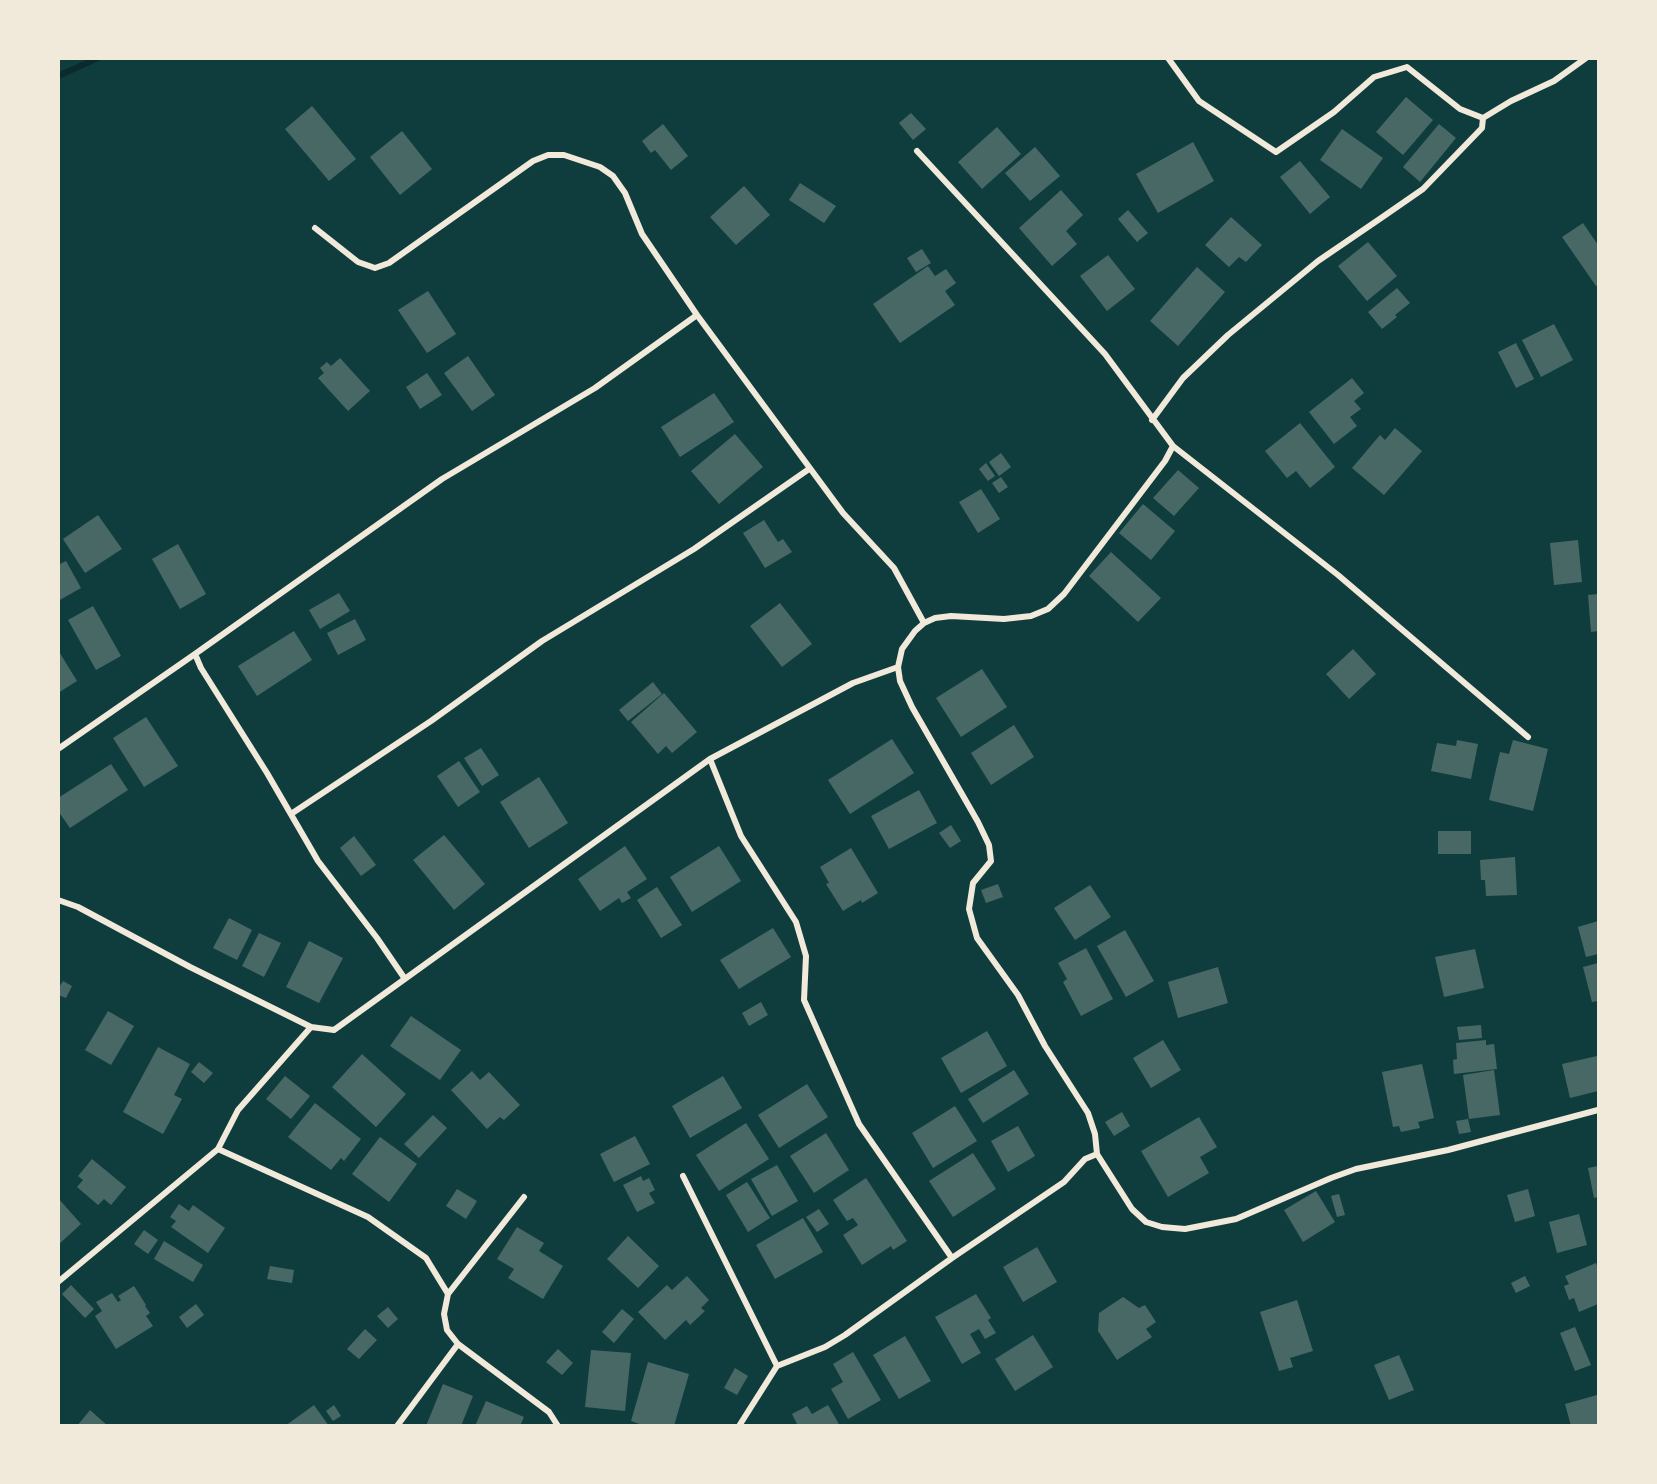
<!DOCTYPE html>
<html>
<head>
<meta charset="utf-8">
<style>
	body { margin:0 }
	#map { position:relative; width:1657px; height:1484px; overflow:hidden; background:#0f3d3e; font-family:Figtree,sans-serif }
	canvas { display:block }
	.frame { position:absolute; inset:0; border:60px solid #f1e9da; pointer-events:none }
</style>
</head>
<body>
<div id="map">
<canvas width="1657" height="1484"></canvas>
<div class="frame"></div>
</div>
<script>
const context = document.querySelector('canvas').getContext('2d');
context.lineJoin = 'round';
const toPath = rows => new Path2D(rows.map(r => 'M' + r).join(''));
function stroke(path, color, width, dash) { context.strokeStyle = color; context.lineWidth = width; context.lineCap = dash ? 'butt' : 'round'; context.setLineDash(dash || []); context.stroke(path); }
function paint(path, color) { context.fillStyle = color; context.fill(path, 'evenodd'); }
stroke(toPath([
	[58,76,98,58]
]), '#0a2a2b', 6);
paint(toPath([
	[1406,97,1433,120,1403,155,1376,132],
	[312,106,356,159,329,181,285,129],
	[911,113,926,129,913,140,899,123],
	[663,124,688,156,671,170,655,150,651,153,642,141],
	[1439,124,1456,138,1420,182,1403,167],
	[997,127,1021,154,982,189,958,162],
	[1342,129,1383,158,1361,189,1320,160],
	[402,131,432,169,400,195,370,157],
	[1193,142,1214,181,1158,213,1136,174],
	[1035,147,1060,176,1030,201,1005,173],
	[1300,161,1330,197,1310,214,1280,177],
	[800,183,836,206,824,223,789,200],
	[744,186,770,215,736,245,710,217],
	[1061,190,1083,215,1066,231,1077,244,1052,266,1019,228],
	[1128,210,1148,233,1137,242,1118,219],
	[1231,217,1262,245,1246,262,1239,257,1229,267,1205,245],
	[1583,223,1598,245,1598,285,1596,286,1562,237],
	[1368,242,1397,276,1367,301,1338,266],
	[922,249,931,263,916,272,907,258],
	[1108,255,1135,289,1107,311,1080,276],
	[928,266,935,276,946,269,956,283,945,291,955,305,900,343,873,304],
	[1197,267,1225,292,1178,346,1150,321],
	[1397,288,1410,303,1395,315,1397,317,1382,329,1368,312],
	[428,291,456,334,427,353,398,310],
	[1554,324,1573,360,1541,377,1522,340],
	[1516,343,1534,379,1516,388,1498,352],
	[468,356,495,395,472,411,444,373],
	[340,358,370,391,348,411,318,378,324,373,320,368,327,362,331,366],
	[427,373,442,395,420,409,406,387],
	[1352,378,1364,393,1354,401,1361,409,1350,417,1357,426,1334,444,1309,412],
	[714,393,734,422,680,457,661,427],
	[1300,423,1335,467,1310,488,1296,471,1287,478,1265,451],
	[1395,428,1422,451,1384,495,1352,468,1380,435,1385,440],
	[735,434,763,467,719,504,691,471],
	[1001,453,1011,467,999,476,989,462],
	[986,463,995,476,988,481,979,469],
	[1178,470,1199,488,1174,516,1153,498],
	[1001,477,1008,487,999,493,992,483],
	[981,489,1000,519,978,533,959,502],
	[1143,504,1175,531,1151,560,1119,533],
	[98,515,122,549,85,573,63,539],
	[764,520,778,542,783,539,792,552,765,568,743,533],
	[1578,540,1582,582,1554,585,1550,543],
	[178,544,206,594,180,609,152,559],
	[1111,552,1161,598,1138,622,1089,576],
	[66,561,81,588,58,601,58,565],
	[339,593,350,611,320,629,309,610],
	[1598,594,1598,631,1591,632,1588,595],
	[780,603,812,644,782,667,750,626],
	[93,606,121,656,96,670,68,620],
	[355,619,366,640,338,655,327,633],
	[294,631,312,660,257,696,238,666],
	[1353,649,1376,674,1349,699,1326,674],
	[58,650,77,681,58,693],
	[982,669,1007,707,961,737,936,698],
	[653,682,662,694,628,721,619,710],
	[664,693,697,732,672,753,666,746,658,754,631,722],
	[146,717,178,766,144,787,113,738],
	[1014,725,1034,757,991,785,971,753],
	[892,739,914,773,850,814,828,780],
	[1457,740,1478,744,1471,779,1431,771,1437,743,1456,746],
	[1513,740,1548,749,1533,811,1489,800,1500,752,1509,754],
	[481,748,499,775,482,786,464,758],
	[459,761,480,792,458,807,437,776],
	[111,764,128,790,70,828,58,811,58,798],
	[539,777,568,823,529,848,500,802],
	[919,790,937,823,889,849,871,816],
	[951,825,961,841,950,848,939,833],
	[1438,831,1471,831,1471,854,1438,854],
	[444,835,485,884,454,910,413,860],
	[354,836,376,865,361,876,340,848],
	[625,846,647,879,627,892,631,898,622,903,619,898,600,911,578,879],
	[719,846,741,881,692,912,670,877],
	[851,848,878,893,862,903,861,900,843,911,826,884,829,883,820,867],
	[1515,857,1517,895,1486,896,1485,880,1481,880,1480,860],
	[998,884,1003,897,986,903,981,890],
	[1090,885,1111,917,1075,940,1054,908],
	[657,887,682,925,661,938,637,900],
	[229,918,252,930,237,960,213,948],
	[1598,921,1598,954,1586,957,1578,927],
	[773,928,791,957,739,989,720,960],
	[1125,930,1154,981,1126,997,1097,946],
	[259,933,281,943,264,977,242,966],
	[309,941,343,958,319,1003,286,987],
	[1086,948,1113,999,1081,1016,1063,982,1067,979,1058,963],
	[1475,949,1484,988,1444,997,1435,957],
	[1598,963,1598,1001,1592,1002,1583,967],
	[1218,967,1228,1003,1178,1018,1168,982],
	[63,981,72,986,66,998,58,995,58,989],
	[761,1002,768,1015,749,1026,742,1013],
	[108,1011,134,1026,111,1065,85,1050],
	[411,1016,461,1050,440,1080,390,1046],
	[1481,1025,1482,1038,1459,1040,1457,1027],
	[987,1031,1007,1066,961,1093,941,1058],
	[1163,1040,1181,1070,1151,1088,1133,1058],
	[1486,1040,1486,1045,1494,1044,1497,1069,1454,1074,1453,1060,1457,1059,1456,1043],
	[158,1047,190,1064,174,1095,182,1099,163,1134,123,1112],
	[362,1054,406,1094,376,1127,332,1087],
	[1597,1056,1598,1091,1570,1098,1562,1064],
	[199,1062,213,1073,204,1083,191,1072],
	[1422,1064,1434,1118,1418,1122,1420,1128,1401,1132,1399,1126,1393,1127,1382,1072],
	[1014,1070,1029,1094,983,1123,968,1099],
	[1494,1070,1500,1115,1469,1119,1463,1075],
	[472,1071,480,1080,489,1072,520,1105,504,1120,500,1117,487,1129,451,1090],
	[285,1076,310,1096,291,1119,266,1099],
	[723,1076,742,1108,690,1138,672,1106],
	[807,1084,828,1117,779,1148,758,1115],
	[315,1103,361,1139,344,1161,341,1158,331,1170,288,1137],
	[955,1106,977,1141,933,1168,912,1133],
	[1122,1112,1130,1126,1114,1136,1105,1122],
	[433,1115,447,1128,419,1158,404,1144],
	[1199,1117,1217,1147,1200,1157,1209,1173,1168,1197,1141,1151],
	[1468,1119,1471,1132,1459,1134,1456,1121],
	[746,1123,769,1159,719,1191,696,1155],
	[1018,1126,1035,1156,1008,1172,991,1141],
	[826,1133,849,1170,814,1193,790,1156],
	[635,1136,650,1164,614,1182,600,1154],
	[380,1137,417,1164,389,1202,352,1174],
	[973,1153,996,1189,953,1217,929,1181],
	[92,1159,126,1187,111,1205,104,1199,98,1205,77,1187,83,1180,78,1176],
	[777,1165,798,1201,772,1216,751,1179],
	[1598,1166,1598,1197,1594,1198,1588,1168],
	[641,1176,643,1181,649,1178,655,1190,649,1193,655,1203,637,1212,623,1185],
	[866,1178,907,1241,893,1250,891,1246,862,1265,843,1235,858,1225,853,1218,847,1221,833,1200],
	[747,1182,770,1218,748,1232,726,1195],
	[457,1189,477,1201,466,1219,446,1206],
	[1528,1189,1535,1216,1515,1222,1507,1195],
	[1316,1191,1335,1222,1303,1242,1284,1210],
	[1339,1194,1345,1215,1337,1217,1331,1196],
	[58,1198,81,1224,58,1245],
	[179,1204,189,1211,193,1205,225,1228,208,1253,171,1227,176,1221,170,1217],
	[819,1209,829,1224,817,1232,806,1217],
	[1579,1214,1587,1245,1557,1253,1549,1222],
	[803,1218,823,1252,775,1279,756,1245],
	[517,1227,544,1243,539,1251,563,1266,543,1299,508,1278,514,1269,497,1259],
	[144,1230,158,1240,148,1254,134,1244],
	[628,1236,659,1266,638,1288,607,1259],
	[164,1241,203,1265,193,1282,154,1259],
	[1037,1247,1057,1282,1023,1302,1003,1267],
	[1596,1263,1598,1269,1598,1304,1579,1312,1574,1298,1569,1300,1564,1286,1569,1284,1565,1276],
	[270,1266,294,1270,292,1283,267,1279],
	[687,1276,709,1300,701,1308,705,1311,690,1325,686,1320,665,1340,638,1312,667,1285,672,1290],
	[1525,1276,1530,1286,1516,1293,1511,1283],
	[71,1285,94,1309,85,1318,62,1294],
	[134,1286,146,1305,145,1306,150,1313,146,1316,153,1326,116,1349,95,1316,102,1311,96,1302,112,1293,118,1302,121,1300,118,1296],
	[976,1294,991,1318,988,1320,996,1333,985,1339,979,1329,970,1334,981,1353,962,1364,935,1317],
	[1123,1297,1139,1308,1145,1305,1156,1322,1146,1329,1152,1337,1117,1360,1098,1331,1099,1313],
	[1297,1300,1313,1351,1290,1358,1293,1367,1279,1371,1260,1312],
	[196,1304,204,1315,187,1328,179,1317],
	[388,1307,398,1319,388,1328,377,1316],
	[622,1309,634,1319,614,1343,602,1332],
	[1575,1327,1591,1365,1575,1371,1560,1333],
	[365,1329,377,1340,359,1359,347,1349],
	[1033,1335,1053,1367,1015,1391,995,1359],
	[905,1336,931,1381,899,1399,873,1355],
	[558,1349,573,1363,562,1375,546,1362],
	[591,1350,631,1353,625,1411,585,1407],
	[853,1352,881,1400,848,1419,831,1389,843,1382,833,1364],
	[1399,1355,1414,1390,1389,1400,1374,1365],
	[648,1362,689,1374,674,1426,645,1426,631,1421],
	[735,1368,748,1376,737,1395,724,1388],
	[443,1384,473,1396,461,1426,426,1426],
	[1597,1395,1598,1426,1571,1426,1565,1404],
	[486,1401,524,1417,520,1426,475,1426],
	[314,1405,329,1426,285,1426],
	[334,1405,341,1416,333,1421,326,1411],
	[828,1405,840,1426,798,1426,792,1414,807,1406,812,1414],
	[90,1410,108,1426,77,1426]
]), '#486865');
stroke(toPath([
	[1168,58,1199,101,1276,152,1334,112,1374,77,1407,67,1460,109,1483,118,1511,101,1554,81,1586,58],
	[315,228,358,262,375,268,389,263,533,161,548,155,564,155,600,167,613,176,625,193,642,234,697,315,843,513,894,568,924,623],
	[1152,420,1183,378,1228,335,1318,261,1384,216,1423,189,1482,128,1483,118],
	[1173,446,1338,575,1528,737],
	[898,667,853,683,710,759,741,836,796,922,806,956,804,1000,859,1124,952,1258],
	[58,749,195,654],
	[291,814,431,721,542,641,694,549,809,469],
	[58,900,78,907,190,967,311,1027],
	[405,979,377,938,318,861,267,773,201,668,195,654,442,479,595,388,697,315],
	[218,1149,368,1217,426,1258,448,1294],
	[1097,1154,1132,1209,1146,1222,1162,1227,1185,1229,1236,1219,1331,1178,1356,1169,1448,1150,1598,1110],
	[683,1176,777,1366],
	[524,1197,448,1294,444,1314,447,1330,458,1344,549,1412,558,1426],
	[58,1282,218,1149,238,1110,311,1027,334,1030,710,759],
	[397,1426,458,1344],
	[739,1426,777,1366,825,1347,845,1335,952,1258,1064,1182,1085,1159,1097,1154,1095,1134,1088,1113,1045,1046,1018,995,977,938,969,909,973,883,991,861,989,845,978,822,912,707,900,681,898,667,902,649,915,631,924,623,935,618,951,616,1004,619,1031,616,1048,609,1064,594,1165,461,1173,446,1105,354,917,151]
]), '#f1e9da', 6);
</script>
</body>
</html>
